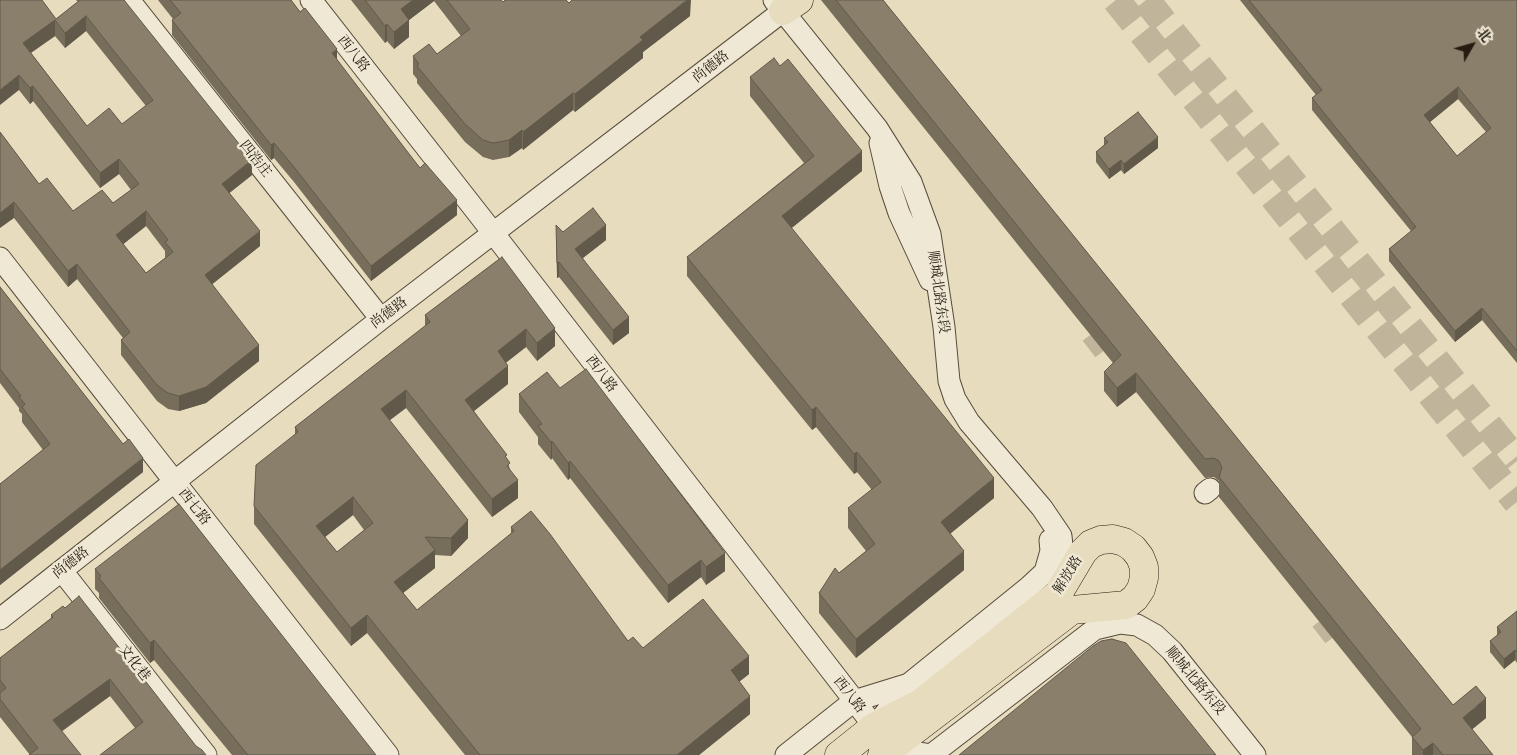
<!DOCTYPE html>
<html>
<head>
<meta charset="utf-8">
<style>
	body { margin:0 }
	#map { position:relative; width:1517px; height:755px; overflow:hidden; background:#e7dcbd; font-family:"Old Standard TT","Noto Serif SC",serif }
	canvas { display:block }
	.north { position:absolute; left:1447px; top:20px; width:50px; height:50px; -webkit-text-stroke:4px #efe8d4; paint-order:stroke; rotate:52deg; font-size:14px; font-weight:700; line-height:20px; text-align:center; color:#251b11 }
	.north::after { content:''; display:block; margin:auto; width:18px; height:22px; background:#251b11; clip-path:polygon(50% 0,100% 100%,50% 72%,0 100%) }
</style>
</head>
<body>
<div id="map">
<canvas width="1517" height="755"></canvas>
<div class="north">北</div>
</div>
<script>
const context = document.querySelector('canvas').getContext('2d');
context.lineJoin = 'round';
const toPath = rows => new Path2D(rows.map(r => 'M' + r).join(''));
function stroke(path, color, width, dash) { context.strokeStyle = color; context.lineWidth = width; context.lineCap = dash ? 'butt' : 'round'; context.setLineDash(dash || []); context.stroke(path); }
function paint(path, color) { context.fillStyle = color; context.fill(path, 'evenodd'); }
function drawText(font, color, halo, rows, align = 'center') {
  context.font = font + ' "Old Standard TT","Noto Serif SC",serif'; context.lineWidth = 5; context.setLineDash([]); context.textBaseline = 'middle'; context.strokeStyle = halo; context.fillStyle = color; for (const [text, x, y, turn = 0] of rows) {
    context.save(); context.translate(x, y); context.rotate((+turn || 0) * Math.PI / 180); context.textAlign = isNaN(turn) ? turn : align; if (halo) context.strokeText(text, 0, 0); context.fillText(text, 0, 0); context.restore();
  }
}
stroke(toPath([
	[1089,349,1119,326],
	[1319,635,1348,612]
]), '#c0b59b', 21, [21, 11]);
stroke(toPath([
	[1116,0,1517,502],
	[1146,0,1517,461]
]), '#c0b59b', 28, [28, 14]);
const minor = toPath([
	[129,0,381,319],
	[311,0,494,234,884,739],
	[774,0,877,128,911,182,930,234,944,327,949,381,955,399,969,422,1042,508,1061,536,1063,555,1059,589],
	[880,143,890,186,899,213,930,280],
	[0,258,388,755],
	[1205,493,1210,489],
	[62,571,206,755],
	[0,619,381,319,783,11],
	[879,721,909,684,1029,587,1045,572,1051,551,1050,540],
	[891,748,931,755],
	[786,755,854,701,909,684],
	[931,755,1095,629,1120,623,1137,625,1155,635,1172,651,1255,755]
]);
const major = toPath([
	[783,11,799,0],
	[839,755,874,727,921,703,1058,594,1083,552,1091,544,1101,540,1113,539,1124,542,1133,548,1140,557,1144,567,1144,578,1141,589,1135,598,1126,605,1072,610,882,755]
]);
stroke(minor, '#564b3c', 23);
stroke(major, '#251b11', 29);
stroke(minor, '#efe8d4', 21);
stroke(major, '#e7dcbd', 28);
paint(toPath([
	[0,0,56,19,78,2,76,0,124,0,252,175,229,193,260,246,212,284,259,361,206,403,179,411,168,409,157,401,121,355,121,340,123,338,77,279,68,287,14,218,0,132,39,184,73,211,113,203,131,190,119,174,100,188,33,101,30,104,19,90],
	[86,31,146,106,122,124,87,126,31,53,55,36,65,48],
	[146,226,165,251,165,258,146,273,123,244],
	[158,0,291,0,413,159,457,215,371,281,294,182,274,158,271,160,172,35,172,20,173,19],
	[351,0,501,0,503,2,569,3,690,16,643,52,643,58,575,112,573,110,523,150,522,148,509,157,493,160,483,157,465,142,417,83,417,79,413,74,413,56,437,54,461,36,434,1,409,20,409,37,394,49,387,41,385,43],
	[821,0,883,0,1453,705,1486,718,1472,729,1493,755,1412,755,1412,737,1219,497,1219,481,1214,477,1205,478,1136,392,1117,407,1104,391,1104,372,1113,363],
	[1240,0,1517,0,1517,363,1482,320,1455,342,1389,261,1389,249,1411,231,1312,110,1312,98,1316,95],
	[1458,99,1486,132,1457,156,1430,122],
	[750,77,862,171,791,228,994,498,950,534,964,570,856,658,819,613,819,593,839,573,866,551,848,528,848,508,872,490,857,472,854,474,816,427,812,430,687,276,687,257,804,163,750,96],
	[1104,138,1158,148,1124,174,1121,170,1109,179,1096,162,1096,152,1104,145],
	[563,232,606,240,583,258,629,333,613,345,559,277,557,278,556,240],
	[502,257,555,346,537,361,526,347,505,363,508,384,474,411,507,459,518,498,492,517,406,408,389,420,468,538,451,556,435,555,435,568,403,593,417,610,511,534,511,527,628,641,643,648,749,674,739,682,750,714,699,755,465,755,367,633,351,646,254,524,254,506,295,435,295,427,425,326,425,315],
	[353,515,364,530,337,552,325,537],
	[0,287,143,472,0,585,0,484,43,450,22,422,22,414,19,411,19,408,0,383],
	[560,388,725,571,706,585,701,577,668,603,570,478,568,480,552,458,551,460,538,444,538,437,519,412,519,394],
	[95,569,376,755,232,755,154,660,150,663,99,598,99,593,95,589],
	[1517,611,1517,663,1515,660,1504,669,1490,652,1490,641,1497,636,1497,627],
	[51,615,196,746,135,728,110,696,30,755,0,717,0,658,51,618]
]), '#776d5b');
paint(toPath([
	[413,0,434,0,434,1,409,20,409,37,394,49,394,32,401,9],
	[687,0,691,0,690,16,643,52,643,58,575,112,575,94,640,37],
	[86,16,86,31,65,48,65,33],
	[55,20,55,36,23,58,23,43],
	[387,24,387,41,385,43,385,26],
	[337,49,337,64,332,53],
	[19,75,19,90,0,105,0,90],
	[33,86,33,101,30,104,30,88],
	[1458,87,1458,99,1424,127,1424,115],
	[573,93,573,110,523,150,523,132],
	[522,130,522,148,509,157,509,140],
	[1158,137,1158,148,1124,174,1124,164],
	[274,143,274,158,271,160,271,145],
	[862,151,862,171,782,236,782,216],
	[119,159,119,174,100,188,100,173],
	[252,160,252,175,222,199,222,184],
	[1121,160,1121,170,1109,179,1109,169],
	[457,200,457,215,371,281,371,266],
	[14,202,14,218,0,228,0,213],
	[146,211,146,226,116,250,116,235],
	[606,225,606,240,575,264,575,249],
	[260,231,260,246,205,290,205,275],
	[559,262,559,277,557,278,557,263],
	[77,264,77,279,68,287,68,271],
	[1482,308,1482,320,1455,342,1455,331],
	[629,317,629,333,613,345,613,330],
	[555,328,555,346,537,361,537,343],
	[526,329,526,347,498,369,498,351],
	[259,345,259,361,206,403,179,411,179,396],
	[508,366,508,384,465,418,465,400],
	[1136,373,1136,392,1117,407,1117,388],
	[406,390,406,408,381,427,381,409],
	[816,407,816,427,812,430,812,410],
	[552,441,552,458,551,460,551,442],
	[857,452,857,472,854,474,854,454],
	[143,458,143,472,0,585,0,570],
	[570,461,570,478,568,480,568,463],
	[994,478,994,498,941,541,941,522],
	[518,480,518,498,492,517,492,499],
	[353,497,353,515,316,544,316,526],
	[468,520,468,538,451,556,451,538],
	[435,550,435,568,394,600,394,582],
	[964,551,964,570,856,658,856,639],
	[725,553,725,571,706,585,706,567],
	[701,560,701,577,668,603,668,585],
	[367,615,367,633,351,646,351,628],
	[154,640,154,660,150,663,150,643],
	[1515,650,1515,660,1504,669,1504,659],
	[749,656,749,674,731,688,731,670],
	[110,679,110,696,53,737,53,720],
	[750,696,750,714,699,755,677,755],
	[1486,698,1486,718,1463,737,1463,718],
	[1433,743,1433,755,1423,755,1423,750]
]), '#61594a');
const building = toPath([
	[0,0,42,0,56,19,80,0,124,0,252,160,222,184,260,231,205,275,259,345,206,387,179,396,168,393,157,385,121,340,130,332,77,264,68,271,14,202,0,213,0,132,39,184,47,178,73,211,102,190,113,203,139,184,119,159,100,173,33,86,30,88,19,75,0,90,0,0],
	[86,16,153,100,122,124,109,108,87,126,23,43,55,20,65,33,86,16],
	[146,211,168,240,165,242,173,252,146,273,116,235,146,211],
	[170,0,291,0,300,12,305,8,337,49,332,53,413,159,420,168,425,163,457,200,371,266,294,167,274,143,271,145,172,20,181,13,170,0],
	[365,0,413,0,401,9,409,20,394,32,387,24,385,26,365,0],
	[447,0,501,0,503,2,505,0,566,0,569,3,572,0,687,0,640,37,643,40,575,94,573,93,523,132,522,130,509,140,493,143,483,140,465,124,417,66,419,64,413,56,429,44,437,54,470,29,447,0],
	[836,0,883,0,1453,705,1476,686,1486,698,1463,718,1493,755,1443,755,1433,743,1423,750,1412,737,1421,729,1219,477,1222,468,1219,461,1214,458,1205,459,1136,373,1117,388,1104,372,1121,355,836,0],
	[1249,0,1517,0,1517,351,1482,308,1455,331,1389,249,1416,227,1312,98,1322,90,1249,0],
	[1458,87,1491,128,1457,156,1424,115,1458,87],
	[774,58,780,66,788,59,862,151,782,216,994,478,941,522,964,551,856,639,819,593,835,568,839,573,875,544,848,508,881,482,857,452,854,454,816,407,812,410,687,257,814,156,750,77,774,58],
	[1138,112,1158,137,1124,164,1121,160,1109,169,1096,152,1108,142,1104,138,1138,112],
	[593,208,606,225,575,249,629,317,613,330,559,262,557,263,556,225,563,232,593,208],
	[502,257,555,328,537,343,526,329,498,351,508,366,465,400,507,455,505,456,510,463,507,466,518,480,492,499,406,390,381,409,468,520,451,538,425,537,435,550,394,582,417,610,514,531,511,527,531,511,550,534,628,641,633,637,643,648,703,599,749,656,731,670,750,696,677,755,480,755,367,615,351,628,254,506,256,465,298,432,295,427,430,322,425,315,502,257],
	[353,497,373,523,337,552,316,526,353,497],
	[0,287,123,444,129,439,143,458,0,570,0,484,50,444,22,407,25,404,19,397,21,396,0,369,0,287],
	[586,369,725,553,706,567,701,560,668,585,570,461,568,463,552,441,551,442,538,426,542,424,519,394,547,372,560,388,586,369],
	[179,504,376,755,248,755,154,640,150,643,99,578,101,576,95,569,179,504],
	[79,596,196,746,202,750,206,755,100,755,143,722,110,679,53,720,81,755,29,755,38,748,0,699,0,693,6,688,0,680,0,658,53,617,51,615,63,606,65,608,79,596],
	[1517,611,1517,652,1515,650,1504,659,1490,641,1501,632,1497,627,1517,611],
	[1112,639,1126,643,1216,755,959,755,1093,646,1101,641,1112,639]
]);
paint(building, '#8a7f6a');
stroke(building, '#61594a', 1);
drawText('14px', '#251b11', '#efe8d4', [
	["西八路",353,54,52],
	["尚德路",711,67,-38],
	["四浩庄",255,159,52],
	["顺城北路东段",938,292,82],
	["尚德路",389,313,-37],
	["西八路",601,374,53],
	["西七路",194,507,52],
	["尚德路",71,563,-38],
	["解放路",1068,575,-58],
	["文化巷",134,663,52],
	["顺城北路东段",1195,681,50],
	["西八路",849,695,52]
]);
</script>
</body>
</html>
